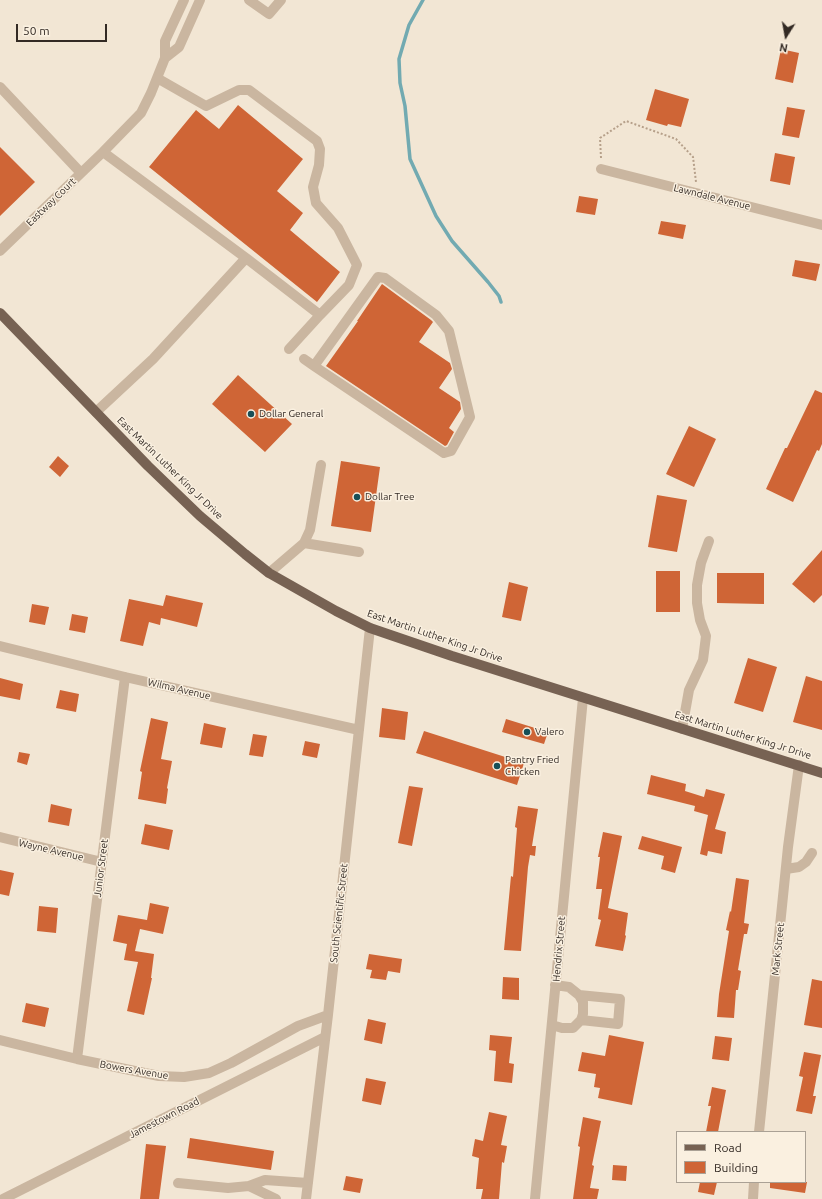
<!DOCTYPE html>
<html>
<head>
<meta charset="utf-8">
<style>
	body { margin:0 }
	#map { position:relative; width:822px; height:1199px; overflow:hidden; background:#f2e6d4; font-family:Ubuntu,sans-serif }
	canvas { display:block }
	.legend { position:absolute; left:676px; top:1131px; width:130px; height:52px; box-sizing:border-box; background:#faf0e0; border:1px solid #aaa195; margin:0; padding:5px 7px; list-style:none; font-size:12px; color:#332a24 }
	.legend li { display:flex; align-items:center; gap:8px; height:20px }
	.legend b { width:20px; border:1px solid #aaa195 }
	.north { position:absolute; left:766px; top:16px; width:40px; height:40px; -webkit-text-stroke:3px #faf0e0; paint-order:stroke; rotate:191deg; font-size:11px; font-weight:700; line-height:16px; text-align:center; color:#332a24 }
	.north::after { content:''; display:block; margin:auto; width:14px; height:18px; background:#332a24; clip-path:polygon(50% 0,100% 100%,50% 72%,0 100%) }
	.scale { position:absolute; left:16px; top:24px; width:91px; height:18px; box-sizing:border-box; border:2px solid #332a24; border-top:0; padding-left:5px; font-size:12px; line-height:14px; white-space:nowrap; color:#332a24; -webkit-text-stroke:3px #faf0e0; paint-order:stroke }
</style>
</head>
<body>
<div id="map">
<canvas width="822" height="1199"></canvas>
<ul class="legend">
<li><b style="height:5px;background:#776253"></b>Road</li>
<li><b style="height:11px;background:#cf6536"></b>Building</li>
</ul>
<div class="north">N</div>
<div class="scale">50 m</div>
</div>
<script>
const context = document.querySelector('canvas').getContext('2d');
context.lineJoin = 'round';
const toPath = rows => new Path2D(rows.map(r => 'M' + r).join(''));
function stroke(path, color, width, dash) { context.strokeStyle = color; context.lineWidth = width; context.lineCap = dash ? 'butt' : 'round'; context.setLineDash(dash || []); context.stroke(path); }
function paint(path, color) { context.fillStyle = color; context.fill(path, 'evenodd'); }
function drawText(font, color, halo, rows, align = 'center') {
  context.font = font + ' Ubuntu,sans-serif'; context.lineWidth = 3; context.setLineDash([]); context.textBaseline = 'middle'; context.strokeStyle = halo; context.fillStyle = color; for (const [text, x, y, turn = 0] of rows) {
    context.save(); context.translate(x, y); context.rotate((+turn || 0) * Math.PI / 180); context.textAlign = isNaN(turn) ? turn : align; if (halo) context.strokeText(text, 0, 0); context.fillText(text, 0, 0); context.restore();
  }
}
stroke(toPath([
	[423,0,409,25,399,59,400,83,405,106,410,159,436,216,452,241,488,282,499,296,501,302]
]), '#72aab1', 3.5);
paint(toPath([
	[781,49,799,53,793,83,775,79],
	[655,89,689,99,681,127,668,124,667,126,646,120],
	[238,105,303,159,277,191,303,213,290,230,340,272,317,302,149,167,196,110,219,129],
	[787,107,805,110,799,138,782,135],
	[0,147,35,182,0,216],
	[775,153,795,157,790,185,770,181],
	[579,196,598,199,595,215,576,212],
	[661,221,686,225,683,239,658,234],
	[795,260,820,264,816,281,792,276],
	[382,284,431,320,433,322,419,342,450,363,452,369,439,388,460,402,461,409,449,428,454,432,447,445,445,446,326,366,358,321,357,321],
	[238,375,292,424,265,452,212,404],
	[815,390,822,393,822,444,819,451,817,450,793,502,766,489,785,448,787,448],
	[689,426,716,439,694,487,666,474],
	[58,456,69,466,60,477,49,467],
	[341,461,380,467,371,532,331,526],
	[657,495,687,500,677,552,648,547],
	[822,550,822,595,814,603,792,584],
	[656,571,680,571,680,612,656,612],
	[717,573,764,573,764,604,717,603],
	[509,582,528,587,521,621,502,617],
	[166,595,203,603,197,627,161,618,160,625,149,622,143,646,120,641,129,599,163,606],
	[32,604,49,607,45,625,29,622],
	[72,614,88,617,85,633,69,630],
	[748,658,777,667,763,712,734,703],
	[806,676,822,681,822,730,793,722],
	[0,678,23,684,20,700,0,696],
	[60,690,79,694,76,712,56,708],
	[382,708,408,712,405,740,379,737],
	[151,718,168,722,161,759,172,761,167,788,168,789,166,804,138,799,142,772,140,771],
	[506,719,548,732,544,744,502,732],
	[204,723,226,728,222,748,200,744],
	[424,731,524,763,517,785,416,753],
	[253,734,267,736,263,757,249,755],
	[305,741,320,744,317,758,302,755],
	[19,752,30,754,27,765,17,762],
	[651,775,686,784,685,791,704,797,706,789,725,794,715,829,726,832,722,854,708,851,707,856,700,854,708,815,694,811,695,806,647,794],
	[409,786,423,788,412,846,398,843],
	[51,804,72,809,69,826,48,822],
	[518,806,538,809,532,846,536,846,535,856,530,855,528,867,521,951,504,950,511,876,513,877,517,828,515,827],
	[145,824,173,830,169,850,141,844],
	[603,832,622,836,608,908,628,913,625,935,626,936,623,951,595,946,601,920,598,919,602,889,596,889,600,857,598,857],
	[642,836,682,847,675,873,661,869,664,856,638,849],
	[0,870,14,873,9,896,0,894],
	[736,878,749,880,744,923,749,924,747,934,744,934,738,970,741,971,738,990,736,990,734,1018,717,1017,719,994,729,931,726,930,730,911,731,912],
	[150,903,169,907,163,934,140,929,135,951,154,954,151,978,152,978,144,1015,127,1011,138,962,124,960,127,944,113,941,118,915,147,920],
	[39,906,58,908,56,933,37,931],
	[369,954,402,959,400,973,388,971,386,980,370,978,372,970,366,969],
	[503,977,519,978,519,1000,502,999],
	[812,979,822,981,822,1028,804,1025],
	[26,1003,49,1008,45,1027,22,1022],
	[368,1019,386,1023,382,1044,364,1040],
	[490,1035,512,1037,509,1063,514,1064,512,1083,494,1081,496,1051,489,1050],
	[609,1035,644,1042,632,1105,598,1098,600,1088,594,1087,596,1074,578,1071,582,1052,605,1056],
	[715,1036,732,1038,729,1061,712,1059],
	[804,1052,821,1055,813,1096,816,1096,812,1114,796,1111,803,1077,799,1076],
	[366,1078,386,1082,381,1105,362,1101],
	[712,1087,726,1090,718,1132,706,1132,711,1106,708,1106],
	[489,1112,507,1116,501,1145,507,1146,504,1163,502,1162,499,1199,481,1199,483,1189,476,1189,479,1158,472,1156,475,1139,483,1141],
	[583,1117,601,1121,592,1165,594,1166,590,1188,599,1189,597,1199,573,1199,580,1147,578,1146],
	[190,1138,274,1151,271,1170,187,1158],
	[146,1144,166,1146,159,1199,140,1199],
	[613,1165,627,1166,626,1181,612,1180],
	[346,1176,363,1179,360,1193,343,1190],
	[700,1182,717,1182,714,1195,698,1192],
	[770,1182,807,1182,805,1193,770,1188]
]), '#cf6536');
stroke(toPath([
	[601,158,600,138,626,121,676,139,693,157,696,182]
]), '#b6a08a', 2, [2, 2]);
stroke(toPath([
	[249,0,269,14,281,0],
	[165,58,179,47,200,0],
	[157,78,206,106,239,90,249,90,317,141,320,149,319,165,313,187,316,203,338,228,357,265,349,285,320,315,246,258],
	[0,87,81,173],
	[601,169,822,225],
	[0,251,103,152,141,113,151,93,165,58,165,41,184,0],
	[289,349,320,315],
	[304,359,314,366,444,453,451,451,470,417,449,331,436,315,385,278,378,277,314,366],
	[96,412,153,359,246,258,103,152],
	[304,543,310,530,321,465],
	[269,573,304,543,359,552],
	[0,646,125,677,359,730],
	[682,729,689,690,703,660,706,636,700,620,697,603,697,585,701,563,709,541],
	[0,837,102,862],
	[786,869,799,867,806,862,812,853],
	[579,995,620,999,618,1024,581,1020],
	[552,1025,562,1028,573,1028,581,1020,583,1014,583,1002,579,995,569,987,555,985],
	[0,1040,77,1059,159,1076,184,1077,209,1073,231,1063,298,1026,328,1015],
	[77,1059,125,677],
	[759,1132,788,847,799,765],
	[178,1183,228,1188,249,1186,265,1180,308,1183],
	[249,1186,276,1199],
	[3,1199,325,1037],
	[306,1199,328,1015,370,628],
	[535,1199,583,698],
	[753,1199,754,1182]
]), '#cab6a0', 10);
stroke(toPath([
	[0,313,148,466,200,516,245,554,269,573,336,611,370,628,452,656,822,773]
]), '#776253', 10);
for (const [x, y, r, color] of [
	[251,414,4,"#174f57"],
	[357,497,4,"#174f57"],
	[527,732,4,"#174f57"],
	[497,766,4,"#174f57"]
]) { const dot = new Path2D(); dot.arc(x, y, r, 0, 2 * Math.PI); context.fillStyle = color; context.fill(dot); stroke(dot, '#faf0e0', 1.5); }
drawText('10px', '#332a24', '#faf0e0', [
	["Lawndale Avenue",712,197,14],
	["Eastway Court",51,202,-44],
	["East Martin Luther King Jr Drive",170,468,44],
	["East Martin Luther King Jr Drive",435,636,19],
	["Wilma Avenue",179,689,13],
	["East Martin Luther King Jr Drive",743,735,17],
	["Wayne Avenue",51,850,13],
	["Junior Street",101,868,-83],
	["South Scientific Street",339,913,-84],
	["Hendrix Street",559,949,-85],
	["Mark Street",778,949,-84],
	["Bowers Avenue",134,1070,10],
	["Jamestown Road",164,1118,-27]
]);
drawText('10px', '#332a24', '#faf0e0', [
	["Dollar General",259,414],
	["Dollar Tree",365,497],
	["Valero",535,732],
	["Pantry Fried",505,760],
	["Chicken",505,772]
], 'left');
</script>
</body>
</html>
